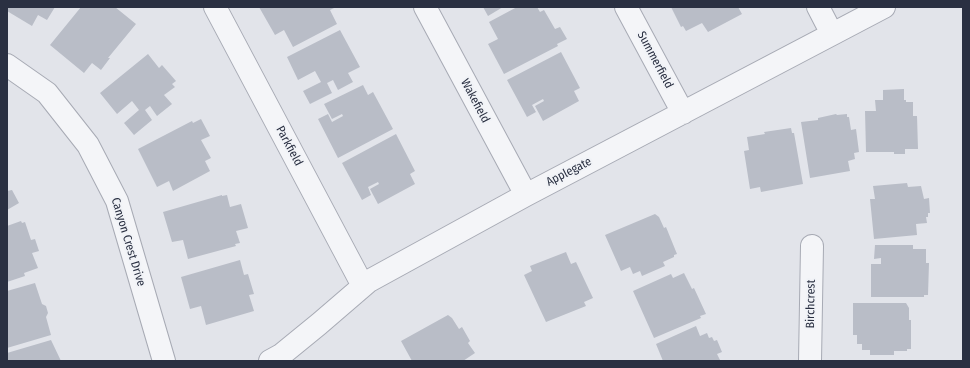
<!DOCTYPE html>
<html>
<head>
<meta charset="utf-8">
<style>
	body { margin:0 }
	#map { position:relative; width:970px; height:368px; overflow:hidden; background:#e2e4ea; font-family:"Fira Sans Condensed",sans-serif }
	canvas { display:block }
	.frame { position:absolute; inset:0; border:8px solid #2a3042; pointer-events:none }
</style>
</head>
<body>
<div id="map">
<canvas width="970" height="368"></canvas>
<div class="frame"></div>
</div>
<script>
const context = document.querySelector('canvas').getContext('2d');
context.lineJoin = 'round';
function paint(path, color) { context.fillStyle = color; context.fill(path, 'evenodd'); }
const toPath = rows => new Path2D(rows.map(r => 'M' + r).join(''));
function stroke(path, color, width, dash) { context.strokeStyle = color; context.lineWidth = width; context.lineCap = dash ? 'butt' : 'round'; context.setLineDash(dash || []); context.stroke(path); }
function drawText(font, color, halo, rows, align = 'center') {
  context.font = font + ' "Fira Sans Condensed",sans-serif'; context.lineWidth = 4; context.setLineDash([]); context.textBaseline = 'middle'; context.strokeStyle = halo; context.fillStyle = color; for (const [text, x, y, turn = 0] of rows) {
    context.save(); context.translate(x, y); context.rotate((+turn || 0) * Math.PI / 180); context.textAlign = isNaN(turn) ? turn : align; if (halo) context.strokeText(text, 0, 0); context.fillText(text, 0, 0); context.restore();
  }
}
paint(toPath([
	[7,7,55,7,47,20,38,15,32,26,7,11],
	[81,7,115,7,136,24,108,58,110,58,101,70,92,63,84,73,50,45],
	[259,7,336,7,330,10,337,24,293,47,284,30,275,35],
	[483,7,503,7,488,16],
	[517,7,537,7,540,12,544,10,555,29,560,27,567,39,557,44,558,46,504,74,488,44,498,39,489,22],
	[671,7,738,7,742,14,708,32,702,23,686,31,683,26,681,27],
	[340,30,360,67,348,73,353,82,338,90,333,80,327,83,332,93,310,104,303,91,321,82,315,71,298,80,287,57],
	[561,52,580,88,574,91,579,101,543,121,535,106,544,101,543,99,532,105,536,112,527,117,507,80],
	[148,54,159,68,162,65,176,81,172,84,175,87,164,95,172,104,157,116,150,106,145,110,152,120,134,135,124,123,139,110,132,101,117,114,100,93],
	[363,85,368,95,373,92,393,129,338,158,318,119,328,114,332,122,343,116,342,114,332,119,324,104],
	[904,89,904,100,906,100,906,102,913,102,913,116,917,116,918,149,905,149,905,154,894,154,894,152,866,152,865,111,876,111,875,100,883,100,883,90],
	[836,114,837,115,847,114,847,117,849,117,851,130,856,129,859,152,854,153,855,159,848,161,850,171,810,178,801,122,818,120,818,118],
	[201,119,210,136,201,140,211,158,205,161,210,171,173,191,169,181,157,187,138,149,192,121,193,123],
	[791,128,792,133,794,133,803,184,761,192,760,187,750,189,744,151,749,150,747,137,765,134,764,132],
	[396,134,415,171,410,174,415,184,378,204,370,189,379,184,378,182,368,187,371,195,362,200,342,163],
	[907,183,908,187,921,186,924,199,929,198,930,213,928,213,928,217,926,217,927,223,916,224,917,235,874,239,870,199,875,199,873,186],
	[12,190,19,203,7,210,7,191],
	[222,195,222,196,227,195,230,207,241,204,248,228,236,231,240,243,235,244,236,246,188,259,183,240,172,242,163,212],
	[655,214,659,217,664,228,666,227,677,254,674,255,674,257,663,262,665,266,642,276,640,271,633,274,630,267,621,271,605,235],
	[21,221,22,223,25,222,31,240,35,239,39,251,32,253,38,268,24,273,25,276,7,282,7,226],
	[875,245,913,245,913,249,926,249,926,263,929,263,928,295,924,295,924,297,871,297,871,264,881,264,881,258,874,259],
	[566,252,571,264,576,262,593,298,584,302,586,306,546,322,524,275,532,271,530,266],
	[240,260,244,275,248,274,254,294,249,295,254,311,206,325,201,306,190,309,181,277],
	[684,273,692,289,694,288,706,314,700,316,701,318,654,338,633,291,671,274,673,278],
	[35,283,42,304,46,306,48,313,46,317,51,335,7,348,7,291],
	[853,303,906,303,909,308,909,320,911,320,911,349,907,349,907,351,894,351,894,355,870,355,870,350,862,350,862,344,857,344,857,335,853,335],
	[448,315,452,318,459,329,462,327,470,341,468,343,475,353,463,361,412,361,401,341],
	[696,326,700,336,707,333,709,338,712,337,714,341,717,340,722,352,717,354,720,360,663,361,656,344],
	[51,340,61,361,7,361,7,353]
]), '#b9bdc7');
const minor = toPath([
	[215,7,363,286],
	[425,7,526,195],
	[626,7,683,113],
	[818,7,832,34],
	[7,65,47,93,88,145,117,201,164,361],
	[270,361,281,355,319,324,369,281,526,195,884,7],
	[810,361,812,246]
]);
stroke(minor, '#a7aab4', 24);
stroke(minor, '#f4f5f8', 22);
drawText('12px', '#2a3042', '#f1f3f7', [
	["Summerfield",655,60,62],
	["Wakefield",475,101,62],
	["Parkfield",289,146,62],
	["Applegate",569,172,-27],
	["Canyon Crest Drive",128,242,73],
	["Birchcrest",811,304,-89]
]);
</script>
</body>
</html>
